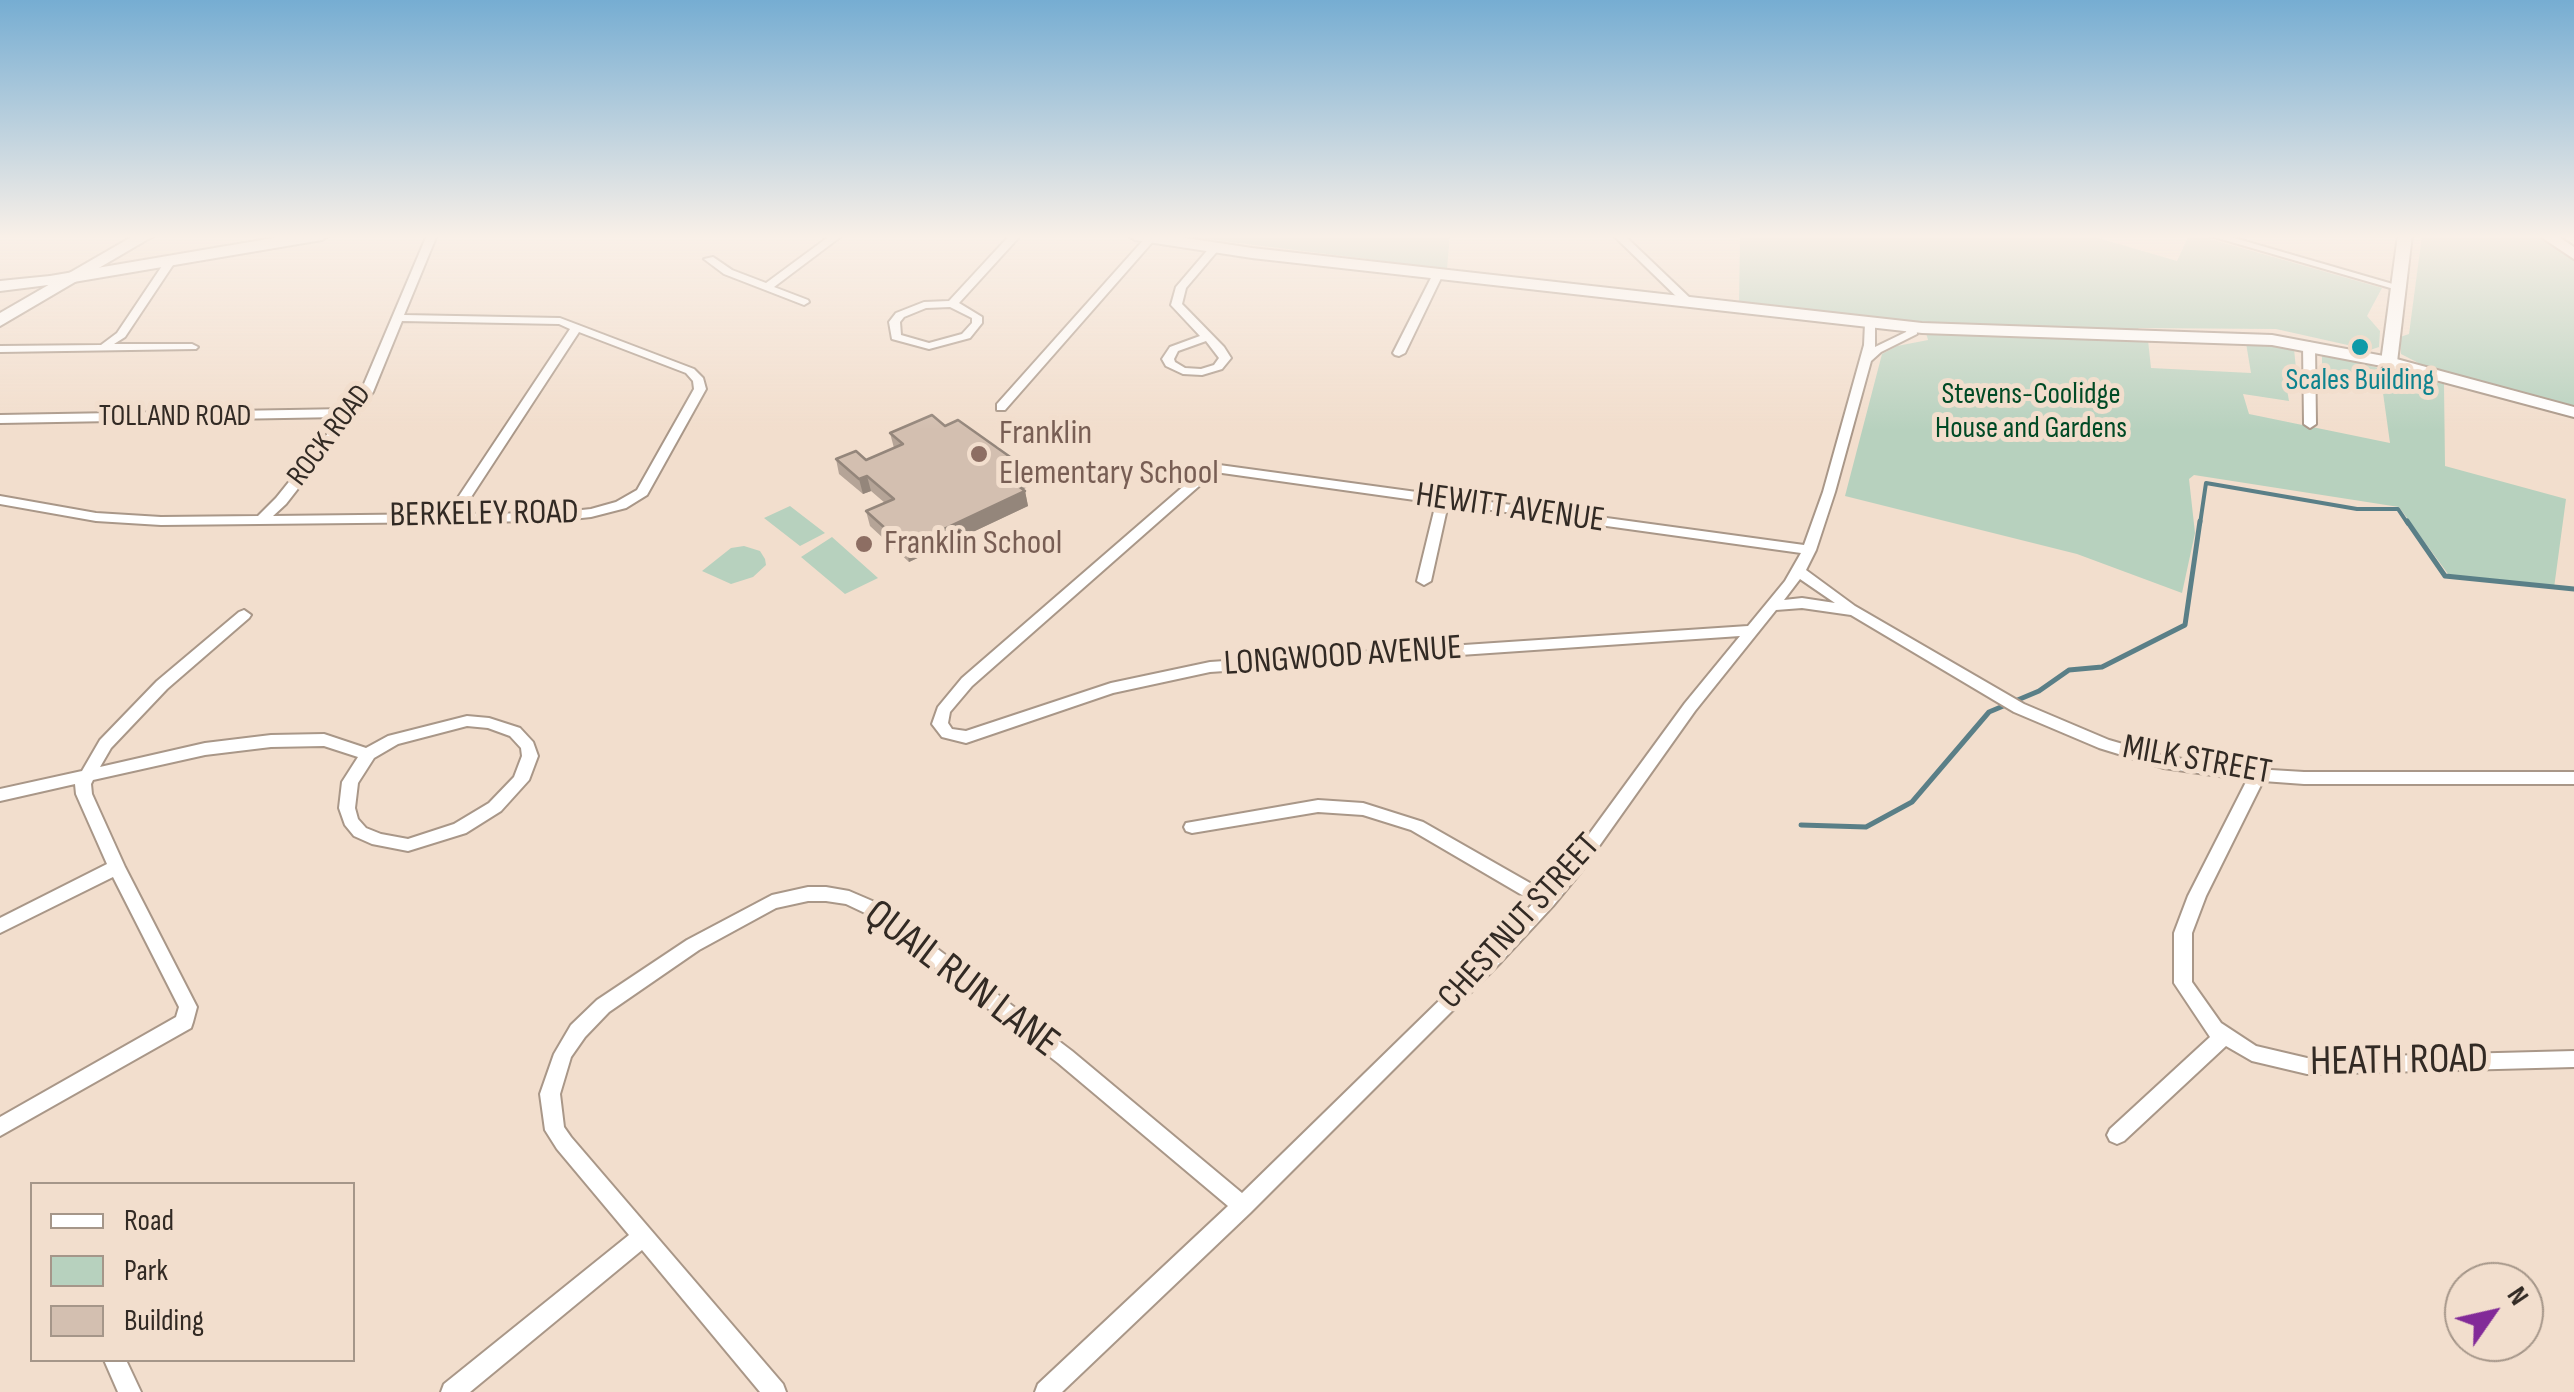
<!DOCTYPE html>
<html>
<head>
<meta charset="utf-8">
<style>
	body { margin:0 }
	#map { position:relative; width:2574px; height:1392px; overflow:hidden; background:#f2decd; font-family:"Sofia Sans Condensed",sans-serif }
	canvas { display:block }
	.legend { position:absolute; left:30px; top:1182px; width:325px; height:180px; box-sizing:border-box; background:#f2decd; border:2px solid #a59689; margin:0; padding:12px 18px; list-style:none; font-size:30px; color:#322a24 }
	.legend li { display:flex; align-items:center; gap:20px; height:50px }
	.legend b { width:50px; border:2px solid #a59689 }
	.north { position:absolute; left:2444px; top:1262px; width:100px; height:100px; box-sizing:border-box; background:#f2decd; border:2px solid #a59689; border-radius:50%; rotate:56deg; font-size:28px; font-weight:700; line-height:40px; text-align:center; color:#322a24 }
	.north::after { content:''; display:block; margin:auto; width:35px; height:45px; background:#822a98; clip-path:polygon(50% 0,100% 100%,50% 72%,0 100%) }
</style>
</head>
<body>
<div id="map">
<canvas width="2574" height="1392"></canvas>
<ul class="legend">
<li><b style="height:12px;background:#fff"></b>Road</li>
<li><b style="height:28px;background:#b7d1be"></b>Park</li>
<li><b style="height:28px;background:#d3bfb0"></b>Building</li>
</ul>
<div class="north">N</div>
</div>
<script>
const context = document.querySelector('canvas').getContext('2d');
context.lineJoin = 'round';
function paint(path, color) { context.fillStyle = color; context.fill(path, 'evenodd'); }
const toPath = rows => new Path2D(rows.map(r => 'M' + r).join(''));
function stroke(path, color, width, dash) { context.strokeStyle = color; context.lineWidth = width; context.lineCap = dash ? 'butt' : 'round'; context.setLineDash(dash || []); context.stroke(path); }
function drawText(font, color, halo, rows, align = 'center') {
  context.font = font + ' "Sofia Sans Condensed",sans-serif'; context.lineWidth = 10; context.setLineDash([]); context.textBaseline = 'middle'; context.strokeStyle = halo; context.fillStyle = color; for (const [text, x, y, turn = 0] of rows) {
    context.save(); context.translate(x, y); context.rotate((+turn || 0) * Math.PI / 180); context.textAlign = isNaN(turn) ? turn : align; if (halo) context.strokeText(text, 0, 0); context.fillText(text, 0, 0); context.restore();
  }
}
paint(toPath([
	[1175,235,1450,235,1447,269],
	[1740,235,2088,235,2177,261,2189,235,2196,235,2382,288,2367,316,2380,331,2379,347,2370,350,2276,329,2138,328,2148,340,2151,368,2251,373,2246,343,2294,349,2297,378,2285,378,2289,401,2243,394,2249,414,2390,443,2383,393,2322,379,2322,354,2444,384,2445,466,2566,499,2554,588,2451,578,2399,507,2194,475,2189,479,2195,533,2182,593,2077,554,1845,496,1882,354,1897,346,1928,340,1923,322,1739,302],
	[2422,235,2539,235,2574,258,2574,408,2430,369,2401,354,2400,337,2409,334],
	[790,506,825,533,800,546,764,518],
	[832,537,878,578,845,594,801,557],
	[744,546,760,551,765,559,766,565,753,577,731,584,702,571,731,548]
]), '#b7d1be');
stroke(toPath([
	[2200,524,2206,483,2357,509,2398,509,2408,524]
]), '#5a7f87', 4);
stroke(toPath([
	[2407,521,2445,576,2574,589],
	[1801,825,1866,827,1912,802,1989,712,2039,691,2069,670,2102,667,2185,625,2200,521]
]), '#5a7f87', 5);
const minor = toPath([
	[427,235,437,235,404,315,560,318,694,369,703,378,706,389,647,495,626,508,591,517,553,521,161,525,96,521,0,504,0,496,96,513,161,517,258,516,276,498,341,417,0,423,0,415,347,409,361,391,427,235],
	[402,321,559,324,570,329,447,514,273,516,286,504,373,392,402,321],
	[579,332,686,373,693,381,694,389,637,490,616,502,591,509,553,513,460,514,579,332],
	[831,235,843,235,774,287,808,300,809,302,804,305,724,274,704,259,713,257,732,270,766,283,831,235],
	[1010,235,1021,235,959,303,982,317,982,323,970,338,929,349,892,339,889,322,896,313,924,302,949,301,1010,235],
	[950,307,972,318,972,323,962,334,929,343,901,335,900,322,904,317,926,308,950,307],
	[1613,235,1624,235,1691,299,1691,303,1683,303,1613,235],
	[2207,235,2224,235,2403,287,2394,289,2207,235],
	[1147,236,1156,238,1005,410,997,410,997,404,1147,236],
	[1211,246,1220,248,1186,288,1182,304,1224,347,1231,358,1222,369,1202,375,1183,374,1166,366,1162,359,1170,347,1200,336,1171,305,1176,287,1211,246],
	[1206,341,1219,358,1214,365,1201,369,1185,368,1175,362,1174,359,1178,351,1206,341],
	[170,259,175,262,125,337,114,344,192,344,198,347,196,349,0,352,0,346,101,345,117,333,166,260,170,259],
	[1438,271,1443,274,1405,353,1399,356,1395,355,1393,353,1433,274,1438,271],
	[1870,320,1875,323,1875,347,1906,332,1908,325,1916,325,1917,334,1881,352,1871,361,1835,492,1816,550,1806,570,1855,606,2024,704,2109,740,2164,756,2238,768,2304,772,2574,772,2574,784,2304,784,2263,781,2206,896,2192,933,2192,982,2221,1023,2256,1046,2307,1058,2574,1051,2574,1067,2307,1074,2252,1061,2226,1046,2124,1141,2117,1144,2110,1141,2107,1135,2110,1129,2210,1037,2174,983,2174,933,2188,896,2247,780,2164,768,2099,748,2014,712,1851,615,1802,608,1776,610,1695,711,1580,873,1553,906,1501,962,1250,1213,1062,1392,1035,1392,1038,1384,1228,1206,1058,1063,865,913,846,904,826,901,808,901,776,908,699,950,609,1012,585,1037,571,1057,560,1094,564,1127,571,1137,783,1384,786,1392,760,1392,642,1250,470,1392,441,1392,444,1384,629,1235,557,1149,545,1130,540,1094,554,1054,571,1025,597,1000,687,940,772,895,808,887,826,887,849,891,877,903,1072,1051,1242,1193,1489,952,1534,902,1411,830,1363,815,1318,812,1192,833,1186,831,1184,827,1186,823,1318,800,1363,803,1423,822,1544,891,1568,863,1685,703,1740,636,1210,672,1113,693,966,743,942,737,932,724,938,707,962,678,1208,465,1212,464,1804,545,1823,492,1864,345,1865,323,1870,320],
	[1215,472,1436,503,1417,581,1424,585,1431,581,1448,504,1801,553,1785,581,1748,626,1210,662,1111,683,966,731,952,729,948,723,950,712,972,686,1215,472],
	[1800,579,1835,603,1802,598,1784,600,1800,579],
	[2309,342,2315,345,2316,424,2310,428,2304,424,2303,345,2309,342],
	[244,610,251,615,249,618,167,689,111,748,100,767,205,743,271,735,324,734,366,748,388,736,467,716,489,718,520,728,533,742,538,756,529,780,501,811,466,833,408,851,372,844,354,836,345,825,339,808,342,782,358,757,324,746,271,747,205,755,93,780,91,784,92,794,125,867,197,1007,193,1022,191,1028,0,1136,0,1117,176,1017,179,1007,113,877,0,933,0,918,107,864,76,794,75,784,0,801,0,789,82,771,100,740,157,681,239,612,244,610],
	[467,726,488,728,510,736,521,748,522,756,514,777,489,803,454,824,408,839,381,834,366,828,358,819,355,808,358,783,374,758,398,744,467,726],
	[104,1360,126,1360,141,1392,118,1392,104,1360]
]);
const tertiary = toPath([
	[2398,235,2412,235,2397,362,2389,367,2381,362,2398,235]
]);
const secondary = toPath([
	[1128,235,1166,235,1252,248,1922,323,2272,335,2389,357,2574,407,2574,417,2387,367,2272,345,1922,333,1252,258,1135,240,1128,235],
	[2538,235,2556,235,2574,247,2574,259,2538,235],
	[50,276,56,278,56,284,0,291,0,281,50,276]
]);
const primary = toPath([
	[291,235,330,235,322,240,50,286,41,281,50,276,291,235]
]);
const trunk = toPath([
	[135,235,155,235,0,326,0,313,135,235]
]);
stroke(minor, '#a99788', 4);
stroke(tertiary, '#a99788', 4);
stroke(secondary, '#a99788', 4);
stroke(primary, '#a99788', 4);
stroke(trunk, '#a99788', 4);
paint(minor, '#fff');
paint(tertiary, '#fff');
paint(secondary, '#fff');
paint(primary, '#fff');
paint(trunk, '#fff');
paint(toPath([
	[945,426,1032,485,1023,489,1025,491,1028,506,909,562,870,526,866,511,885,503,871,491,863,494,839,474,836,459,866,460,894,448,890,433]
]), '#b5a497');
paint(toPath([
	[1030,471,1032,485,1013,494,1010,480],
	[867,476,871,491,863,494,859,479],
	[1025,491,1028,506,909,562,906,547]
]), '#94867b');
const building = toPath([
	[932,415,945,426,958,420,1030,471,1010,480,1025,491,906,547,866,511,894,499,867,476,859,479,836,459,856,451,866,460,903,444,890,433,932,415]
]);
paint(building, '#d3bfb0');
stroke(building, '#94867b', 2.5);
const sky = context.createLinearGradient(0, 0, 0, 430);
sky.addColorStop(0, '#76add2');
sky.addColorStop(0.55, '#f9f0e8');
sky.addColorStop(1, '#f9f0e800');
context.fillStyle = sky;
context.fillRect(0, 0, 2574, 430);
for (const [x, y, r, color] of [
	[2360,347,10,"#0f9aa8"],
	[979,454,10,"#8d6e63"],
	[864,544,10,"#8d6e63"]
]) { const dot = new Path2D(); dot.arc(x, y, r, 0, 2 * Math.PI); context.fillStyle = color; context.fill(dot); stroke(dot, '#f2decd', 4); }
drawText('30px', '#0d838f', '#f2decd', [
	["Scales Building",2360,381]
]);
drawText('30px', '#004a25', '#f2decd', [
	["Stevens-Coolidge",2031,395],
	["House and Gardens",2031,429]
]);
drawText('30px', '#322a24', '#f2decd', [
	["TOLLAND ROAD",175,417],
	["ROCK ROAD",330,436,-53]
]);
drawText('35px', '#785e54', '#f2decd', [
	["Franklin",999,434],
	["Elementary School",999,474],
	["Franklin School",884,544]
], 'left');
drawText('35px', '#322a24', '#f2decd', [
	["HEWITT AVENUE",1510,509,8],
	["BERKELEY ROAD",484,515,-1],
	["LONGWOOD AVENUE",1343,657,-4],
	["MILK STREET",2197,761,10],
	["CHESTNUT STREET",1520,922,-48]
]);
drawText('42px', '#322a24', '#f2decd', [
	["QUAIL RUN LANE",961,980,37],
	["HEATH ROAD",2399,1062,-1]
]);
</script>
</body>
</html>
